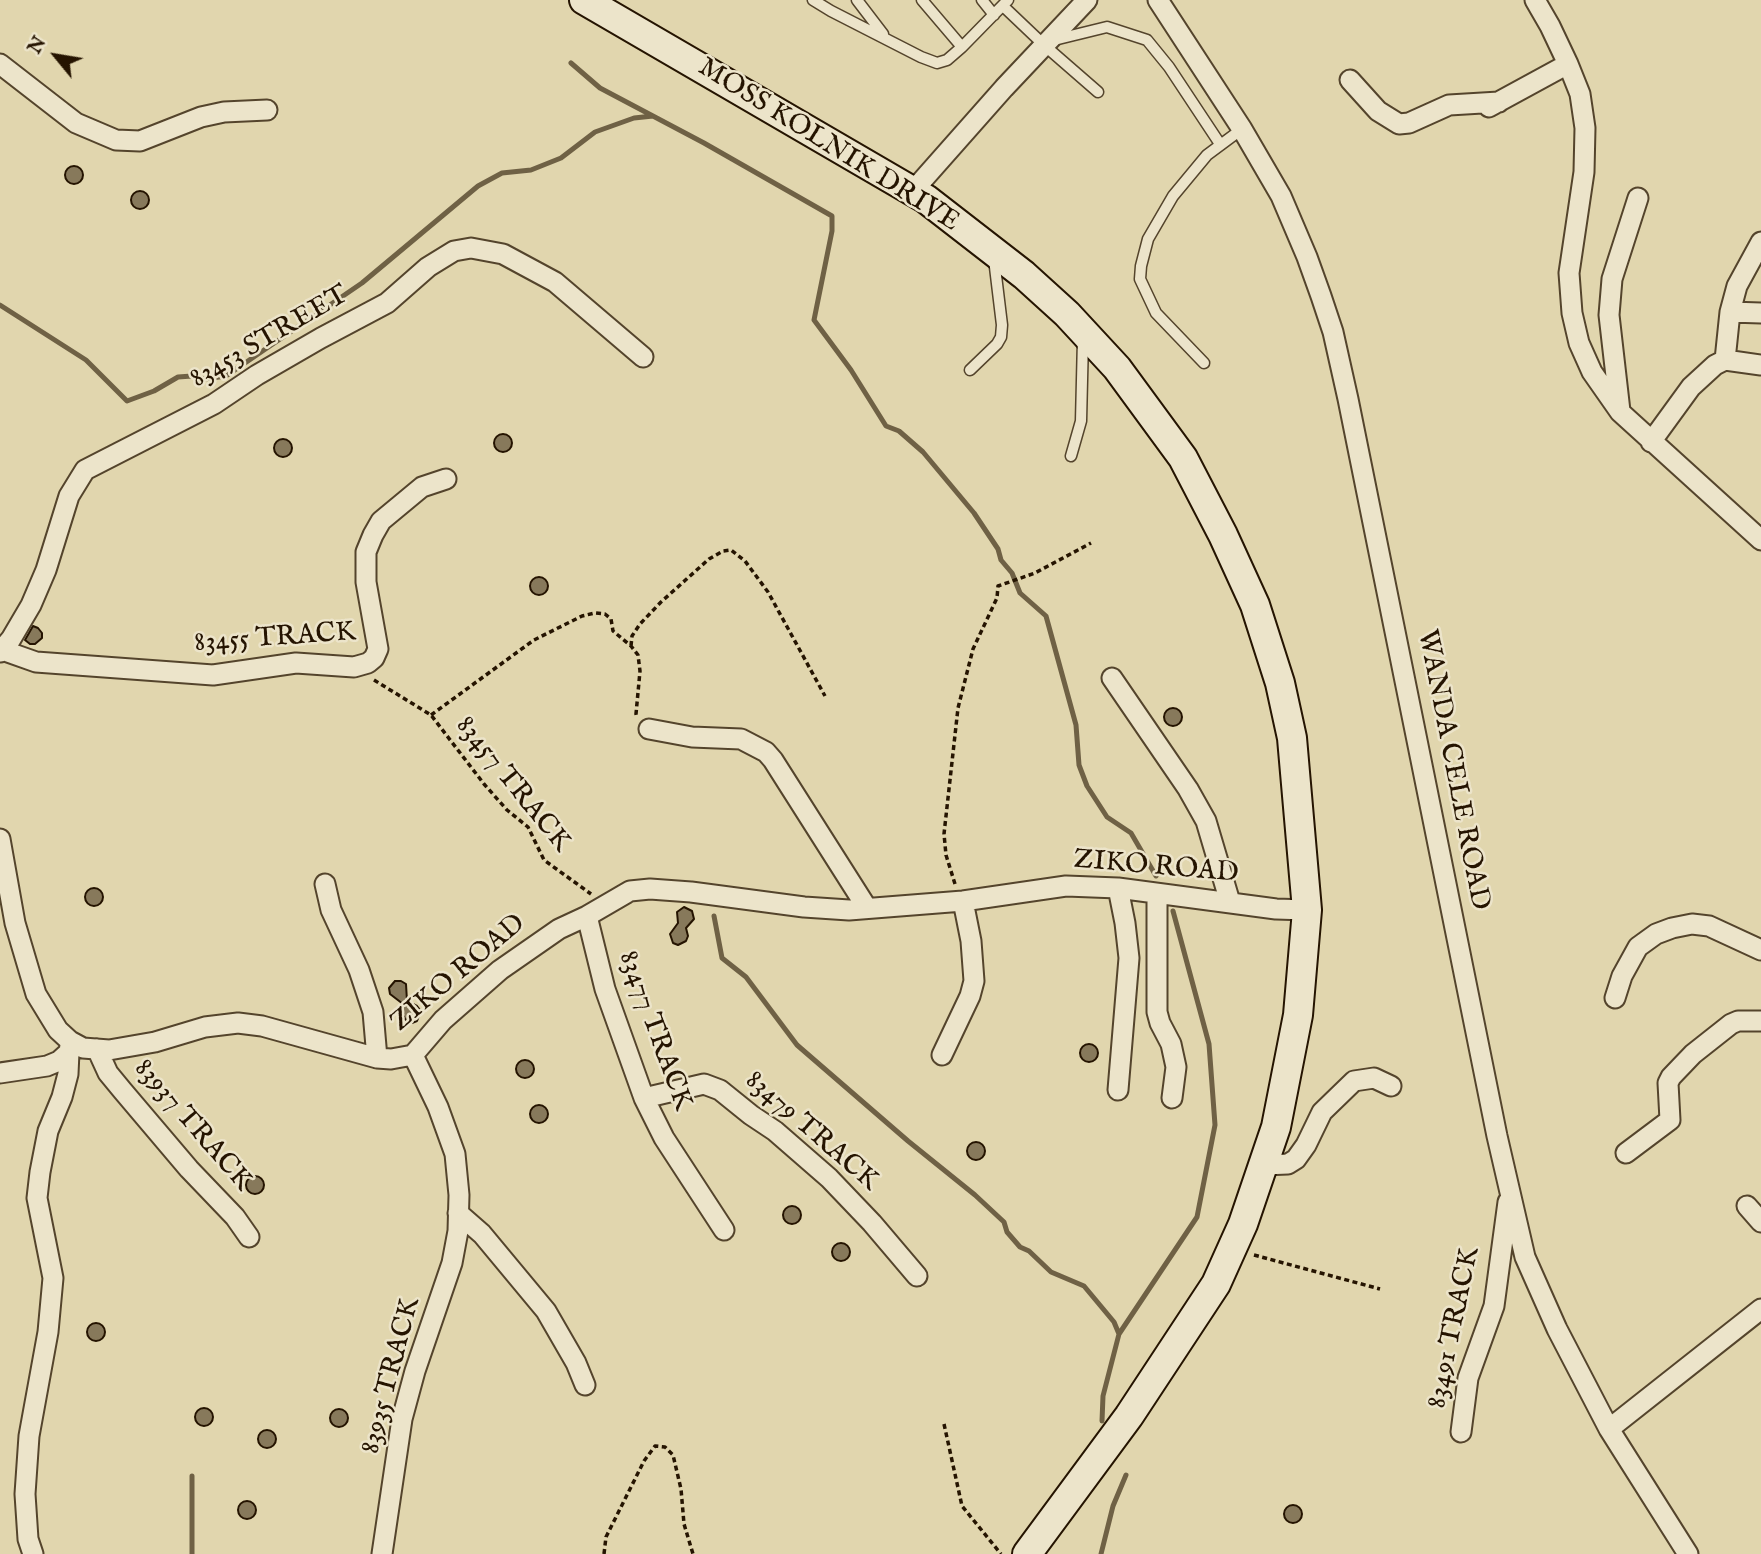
<!DOCTYPE html>
<html>
<head>
<meta charset="utf-8">
<style>
	body { margin:0 }
	#map { position:relative; width:1761px; height:1554px; overflow:hidden; background:#e1d6ae; font-family:"IM FELL English",serif }
	canvas { display:block }
	.north { position:absolute; left:21px; top:21px; width:70px; height:70px; -webkit-text-stroke:5px #ece4ca; paint-order:stroke; rotate:300deg; font-size:19px; font-weight:700; line-height:28px; text-align:center; color:#251401 }
	.north::after { content:''; display:block; margin:auto; width:24px; height:32px; background:#251401; clip-path:polygon(50% 0,100% 100%,50% 72%,0 100%) }
</style>
</head>
<body>
<div id="map">
<canvas width="1761" height="1554"></canvas>
<div class="north">N</div>
</div>
<script>
const context = document.querySelector('canvas').getContext('2d');
context.lineJoin = 'round';
const toPath = rows => new Path2D(rows.map(r => 'M' + r).join(''));
function stroke(path, color, width, dash) { context.strokeStyle = color; context.lineWidth = width; context.lineCap = dash ? 'butt' : 'round'; context.setLineDash(dash || []); context.stroke(path); }
function paint(path, color) { context.fillStyle = color; context.fill(path, 'evenodd'); }
function drawText(font, color, halo, rows, align = 'center') {
  context.font = font + ' "IM FELL English",serif'; context.lineWidth = 5; context.setLineDash([]); context.textBaseline = 'middle'; context.strokeStyle = halo; context.fillStyle = color; for (const [text, x, y, turn = 0] of rows) {
    context.save(); context.translate(x, y); context.rotate((+turn || 0) * Math.PI / 180); context.textAlign = isNaN(turn) ? turn : align; if (halo) context.strokeText(text, 0, 0); context.fillText(text, 0, 0); context.restore();
  }
}
stroke(toPath([
	[571,63,600,88,704,143,832,216,832,231,814,320,851,370,886,426,899,431,923,452,974,513,998,549,1001,560,1012,573,1020,593,1046,616,1076,725,1079,765,1087,786,1107,817,1131,833,1156,876],
	[0,305,86,360,127,401,154,391,178,377,192,376,205,379,226,376,362,283,478,186,502,173,531,170,561,158,595,132,634,118,653,116],
	[714,916,722,958,746,977,797,1045,908,1141,975,1195,1004,1222,1007,1232,1020,1247,1029,1251,1051,1272,1084,1286,1114,1322,1119,1334],
	[1102,1421,1103,1396,1119,1334,1197,1217,1215,1125,1209,1044,1173,911],
	[192,1554,192,1476],
	[1101,1554,1113,1506,1126,1475]
]), '#6f6145', 5);
const building = toPath([
	'65 175a9 9 0 1 1 18 0a9 9 0 1 1-18 0Z',
	'131 200a9 9 0 1 1 18 0a9 9 0 1 1-18 0Z',
	'494 443a9 9 0 1 1 18 0a9 9 0 1 1-18 0Z',
	'274 448a9 9 0 1 1 18 0a9 9 0 1 1-18 0Z',
	'530 586a9 9 0 1 1 18 0a9 9 0 1 1-18 0Z',
	[33,626,38,628,42,633,42,638,35,644,30,644,25,640,33,626],
	'1164 717a9 9 0 1 1 18 0a9 9 0 1 1-18 0Z',
	'85 897a9 9 0 1 1 18 0a9 9 0 1 1-18 0Z',
	[684,907,692,911,694,919,686,928,688,936,686,941,678,945,673,943,670,934,678,923,677,912,684,907],
	[395,981,401,981,406,984,407,1001,417,1006,421,1011,417,1021,412,1023,406,1021,403,1015,403,1004,390,994,389,988,395,981],
	'1080 1053a9 9 0 1 1 18 0a9 9 0 1 1-18 0Z',
	'516 1069a9 9 0 1 1 18 0a9 9 0 1 1-18 0Z',
	'530 1114a9 9 0 1 1 18 0a9 9 0 1 1-18 0Z',
	'967 1151a9 9 0 1 1 18 0a9 9 0 1 1-18 0Z',
	'246 1185a9 9 0 1 1 18 0a9 9 0 1 1-18 0Z',
	'783 1215a9 9 0 1 1 18 0a9 9 0 1 1-18 0Z',
	'832 1252a9 9 0 1 1 18 0a9 9 0 1 1-18 0Z',
	'87 1332a9 9 0 1 1 18 0a9 9 0 1 1-18 0Z',
	'195 1417a9 9 0 1 1 18 0a9 9 0 1 1-18 0Z',
	'330 1418a9 9 0 1 1 18 0a9 9 0 1 1-18 0Z',
	'258 1439a9 9 0 1 1 18 0a9 9 0 1 1-18 0Z',
	'238 1510a9 9 0 1 1 18 0a9 9 0 1 1-18 0Z',
	'1284 1514a9 9 0 1 1 18 0a9 9 0 1 1-18 0Z'
]);
paint(building, '#87795b');
stroke(building, '#251401', 2);
const lane = toPath([
	[813,0,831,11,921,57,937,63,947,60,962,47,1008,0],
	[857,0,883,34],
	[922,0,962,47],
	[982,0,994,15],
	[1003,6,1044,45,1098,92],
	[1054,40,1107,27,1147,40,1169,67,1220,144],
	[1204,363,1156,313,1140,279,1141,266,1148,239,1173,196,1207,155,1242,129],
	[970,370,997,344,1001,337,1002,325,994,259],
	[1071,456,1081,421,1083,339]
]);
const street = toPath([
	[1158,0,1242,129,1281,196,1307,257,1321,296,1333,332,1348,399,1497,1136,1525,1257,1557,1329,1609,1429,1688,1554],
	[1535,0,1550,26,1568,64,1580,94,1585,128,1584,172,1569,273,1572,313,1579,343,1592,372,1620,412,1761,540],
	[0,64,76,123,116,140,140,141,201,117,224,112,267,110],
	[1350,80,1378,111,1399,124,1409,123,1449,105,1499,102],
	[1489,107,1568,64],
	[912,192,1004,88,1087,0],
	[1730,312,1761,313],
	[1725,360,1730,312,1737,286,1761,242],
	[1620,411,1609,315,1612,279,1638,198],
	[1651,442,1691,387,1715,365,1725,360,1761,365],
	[2,650,36,662,213,675,296,663,354,667,368,663,374,658,378,649,366,582,366,552,373,535,381,521,422,487,446,479],
	[0,652,11,639,31,605,46,570,69,496,85,470,214,404,257,375,321,338,387,303,428,267,454,251,471,248,503,254,555,282,643,357],
	[1112,678,1188,789,1206,821,1230,902],
	[649,729,692,737,741,739,766,752,773,760,867,908],
	[0,839,15,923,36,994,58,1030,70,1041,83,1048,109,1050,155,1042,205,1027,238,1023,262,1026,377,1058,391,1059,413,1055,443,1020,500,970,559,929,587,916,630,891,650,889,691,892,804,907,849,910,963,901,1066,886,1118,888,1276,909,1307,910],
	[325,884,331,910,359,970,373,1012,377,1058],
	[1118,888,1125,923,1129,958,1118,1090],
	[1157,894,1157,1012,1160,1023,1171,1044,1176,1067,1172,1098],
	[587,916,605,989,644,1098,664,1138,724,1230],
	[1615,998,1622,976,1638,947,1656,934,1672,928,1692,924,1709,926,1761,950],
	[97,1049,108,1073,122,1090,189,1169,235,1217,249,1237],
	[942,1055,970,996,974,981,971,941,963,901],
	[0,1073,47,1066,59,1061,69,1052,70,1045],
	[644,1098,704,1084,720,1090,751,1115,775,1131,829,1178,872,1223,917,1276],
	[1626,1153,1670,1120,1668,1083,1671,1077,1693,1054,1731,1024,1738,1021,1761,1021],
	[1264,1165,1288,1164,1296,1159,1306,1145,1322,1112,1354,1081,1374,1078,1391,1086],
	[1747,1206,1761,1222],
	[458,1213,482,1234,546,1311,576,1363,585,1385],
	[1609,1429,1761,1309],
	[1461,1432,1468,1378,1494,1306,1508,1202],
	[33,1554,28,1539,25,1494,29,1436,48,1332,53,1278,37,1198,40,1172,48,1131,62,1097,68,1074,69,1052],
	[382,1554,402,1419,415,1371,452,1263,458,1231,459,1195,455,1154,438,1107,413,1055]
]);
const secondary = toPath([
	[584,0,926,199,1024,275,1067,314,1117,368,1183,458,1223,535,1255,605,1280,683,1292,738,1307,910,1298,1015,1276,1127,1243,1224,1216,1284,1129,1416,1027,1554]
]);
stroke(lane, '#54442c', 13);
stroke(street, '#54442c', 23);
stroke(secondary, '#251401', 32);
stroke(toPath([
	[631,646,632,636,640,624,661,602,709,559,723,551,731,550,745,561,768,592,825,696],
	[374,680,431,715,484,784,507,810,528,827,544,860,591,894],
	[431,715,534,640,582,616,595,613,605,614,611,619,613,631,631,646,638,655,640,671,636,714,637,718],
	[955,884,946,855,944,834,958,708,973,649,997,598,998,586,1035,573,1091,543],
	[1254,1255,1380,1289],
	[944,1424,962,1506,1001,1554],
	[604,1554,606,1537,644,1461,655,1446,665,1447,673,1455,681,1489,684,1524,693,1554]
]), '#251401', 3.5, [5, 3.5]);
stroke(lane, '#ece4ca', 10);
stroke(street, '#ece4ca', 19);
stroke(secondary, '#ece4ca', 28);
drawText('28px', '#251401', '#ece4ca', [
	["MOSS KOLNIK DRIVE",828,146,32],
	["83453 STREET",270,338,-30],
	["83455 TRACK",275,639,-4],
	["WANDA CELE ROAD",1452,770,79],
	["83457 TRACK",512,785,51],
	["ZIKO ROAD",1156,868,5],
	["ZIKO ROAD",459,974,-40],
	["83477 TRACK",654,1031,70],
	["83937 TRACK",192,1126,49],
	["83479 TRACK",811,1132,41],
	["83491 TRACK",1455,1328,-78],
	["83935 TRACK",392,1376,-75]
]);
</script>
</body>
</html>
